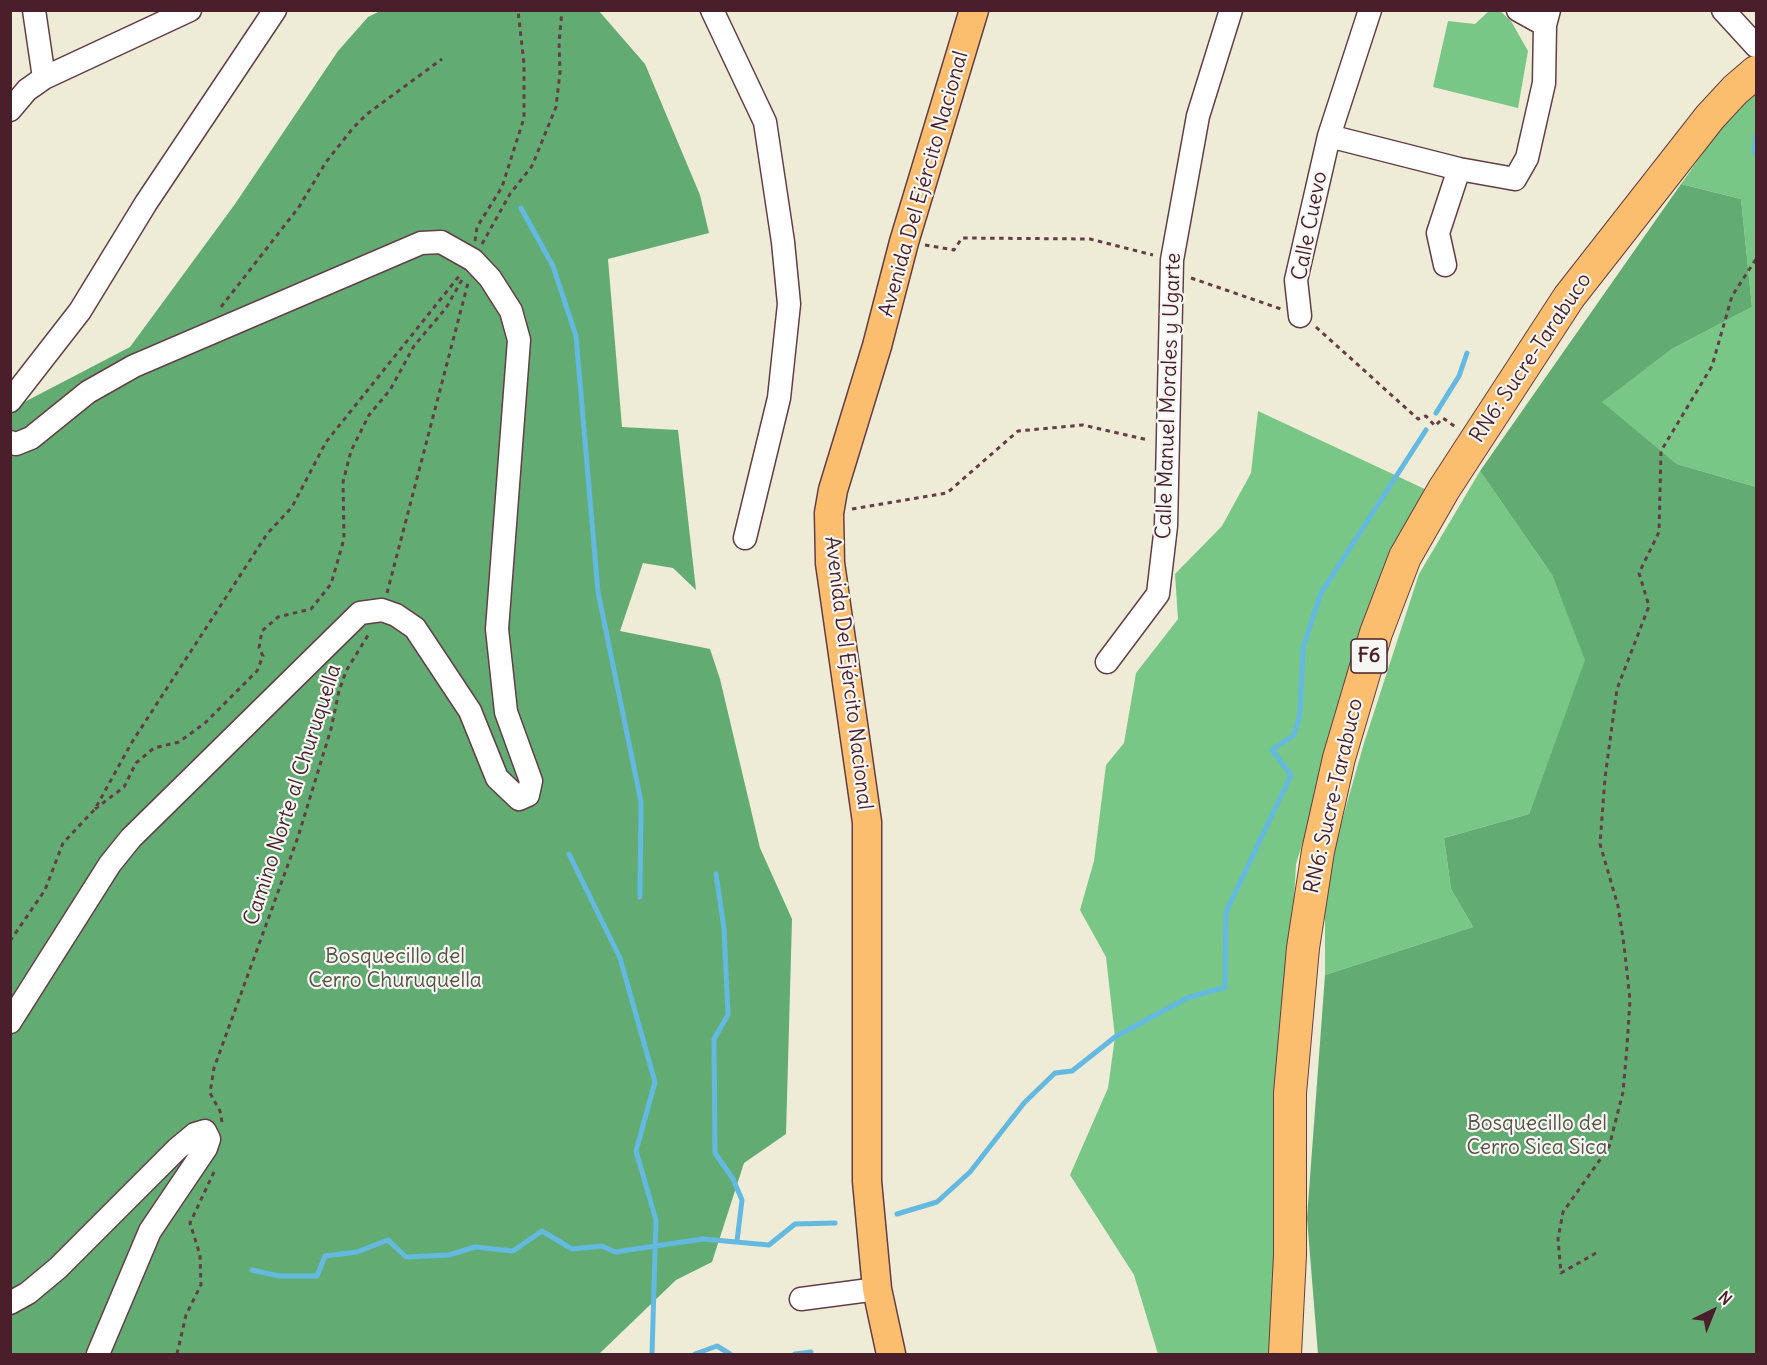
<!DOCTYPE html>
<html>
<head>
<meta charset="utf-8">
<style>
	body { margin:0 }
	#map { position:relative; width:1767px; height:1365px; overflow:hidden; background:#eeebd7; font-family:Delius,sans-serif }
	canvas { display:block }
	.frame { position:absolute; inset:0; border:12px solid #4a1f2b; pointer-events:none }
	.north { position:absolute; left:1683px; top:1281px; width:60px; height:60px; -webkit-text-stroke:4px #f6f6f2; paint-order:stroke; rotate:43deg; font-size:16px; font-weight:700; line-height:24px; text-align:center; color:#4a1f2b }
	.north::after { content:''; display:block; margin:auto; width:21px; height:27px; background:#4a1f2b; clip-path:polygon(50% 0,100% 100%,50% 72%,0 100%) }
</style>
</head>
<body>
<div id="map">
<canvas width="1767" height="1365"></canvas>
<div class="frame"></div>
<div class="north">N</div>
</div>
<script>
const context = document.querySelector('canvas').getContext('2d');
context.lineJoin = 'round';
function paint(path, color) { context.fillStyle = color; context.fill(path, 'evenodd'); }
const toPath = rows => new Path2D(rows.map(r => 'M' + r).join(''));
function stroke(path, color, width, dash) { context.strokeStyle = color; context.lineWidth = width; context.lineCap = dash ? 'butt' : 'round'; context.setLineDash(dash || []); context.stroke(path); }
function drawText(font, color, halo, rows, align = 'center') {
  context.font = font + ' Delius,sans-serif'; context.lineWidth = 4.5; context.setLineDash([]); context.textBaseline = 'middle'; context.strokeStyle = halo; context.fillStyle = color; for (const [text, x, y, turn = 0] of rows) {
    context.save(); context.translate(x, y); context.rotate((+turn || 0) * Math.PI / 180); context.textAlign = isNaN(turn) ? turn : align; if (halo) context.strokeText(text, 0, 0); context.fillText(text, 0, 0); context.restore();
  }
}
paint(toPath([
	[1500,11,1511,21,1528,51,1518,108,1433,87,1448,21,1475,24,1489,11],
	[1756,89,1756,487,1677,464,1601,402,1672,349,1752,307,1741,199,1681,184,1738,104],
	[1258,411,1429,491,1334,741,1296,864,1269,1354,1158,1354,1134,1275,1070,1175,1108,1088,1115,1037,1106,957,1080,910,1094,861,1106,765,1124,743,1136,673,1178,619,1175,574,1222,526,1251,473],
	[1480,471,1552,575,1586,660,1529,814,1444,838,1451,889,1473,927,1325,975,1325,881,1364,743,1419,574]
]), '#79c786');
paint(toPath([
	[382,10,599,11,645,64,700,195,709,233,608,259,622,427,678,430,696,590,673,568,643,563,620,631,710,649,720,679,760,848,792,919,786,1134,744,1163,712,1262,676,1280,599,1354,11,1354,11,409,130,347,235,204,338,51,368,17],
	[1681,184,1741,199,1752,307,1672,349,1602,402,1677,464,1756,487,1756,1354,1318,1354,1307,1218,1325,975,1473,927,1451,889,1444,838,1529,814,1585,660,1552,575,1480,471]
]), '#62ac73');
stroke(toPath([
	[1756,135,1754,151,1756,154],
	[521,208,553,266,576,336,598,592,641,802,640,897],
	[1436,413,1459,376,1467,353],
	[569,854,620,958,655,1082,636,1151,656,1220,652,1354],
	[716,874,724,929,728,1015,714,1039,715,1153,733,1179,742,1200,737,1241],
	[897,1214,937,1202,970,1172,1024,1103,1055,1073,1072,1071,1115,1037,1187,998,1225,987,1226,912,1291,775,1272,750,1294,735,1300,714,1303,648,1321,593,1426,430],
	[252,1270,279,1276,317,1276,325,1256,357,1252,388,1240,406,1257,449,1255,475,1247,513,1251,542,1231,572,1249,602,1246,615,1252,703,1239,769,1245,795,1224,835,1223],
	[695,1354,717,1346,730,1354],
	[795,1354,811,1352]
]), '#63b9e0', 5);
const minor = toPath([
	[34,10,44,78],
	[712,10,765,122,783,242,789,304,779,398,745,538],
	[1518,10,1545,25],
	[1723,10,1756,46],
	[10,110,27,90,44,78,190,10],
	[1329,136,1459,169,1515,179,1527,158,1544,83,1545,25,1549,10],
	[1445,265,1438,233,1459,169],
	[1300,316,1296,280,1329,136,1370,10],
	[10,401,80,311,146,203,275,10],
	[10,442,16,444,31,438,88,392,134,366,421,243,441,242,473,260,490,278,511,311,519,340,497,629,506,712,531,781,528,795,519,799,497,778,470,711,415,628,396,615,382,610,360,613,131,838,110,864,10,1022],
	[1107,662,1158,594,1166,526,1172,260,1198,116,1231,10],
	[801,1299,877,1289],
	[10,1303,28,1293,58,1268,177,1149,195,1134,205,1131,209,1139,206,1148,150,1231,98,1354]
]);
const major = toPath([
	[891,1354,877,1289,867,1181,867,822,830,563,829,513,833,490,877,346,904,242,974,10]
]);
const highway = toPath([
	[1285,1354,1290,1255,1290,1093,1303,948,1318,851,1339,758,1376,633,1405,557,1444,489,1569,297,1710,117,1735,90,1756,72]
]);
stroke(minor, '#633e45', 25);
stroke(major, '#633e45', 31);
stroke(highway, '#633e45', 34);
stroke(toPath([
	[475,241,477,227,502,187,524,118,524,64,518,10],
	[482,244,510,194,532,166,556,107,560,72,559,43,562,10],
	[925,245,954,250,962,238,1090,239,1153,255],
	[1191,278,1281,309],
	[221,307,299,207,326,162,353,128,367,114,442,59],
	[1316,327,1418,419,1426,416,1435,426,1443,418,1457,428],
	[852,509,947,493,1018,431,1083,425,1148,440],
	[387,593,468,283],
	[95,809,124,787,136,763,154,748,179,742,205,723,257,671,263,656,259,648,262,631,278,617,311,609,331,584,344,539,343,482,351,451,369,415,390,390,414,346,446,308,463,278],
	[10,941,45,890,63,843,95,809,132,742,267,534,292,507,326,442,460,275],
	[222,1122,220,1111,210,1093,214,1068,298,837,331,729,339,691,346,671,370,632],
	[1596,1253,1561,1273,1558,1239,1563,1212,1609,1147,1623,1092,1627,1047,1630,1000,1624,945,1618,906,1600,844,1605,778,1617,689,1649,606,1639,573,1659,532,1661,451,1712,366,1732,296,1756,259],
	[177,1354,186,1315,201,1285,200,1255,190,1223,214,1172]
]), '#633e45', 3, [4.5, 4.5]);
stroke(minor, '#fff', 22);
stroke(major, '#fbbe6e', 28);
stroke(highway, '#fbbe6e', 32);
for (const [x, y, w] of [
	[1369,656,36]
]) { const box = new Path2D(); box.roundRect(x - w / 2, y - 17, w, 34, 4.5); context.fillStyle = '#f6f6f2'; context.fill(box); stroke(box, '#4a1f2b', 1.5); }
drawText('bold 20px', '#4a1f2b', null, [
	["F6",1369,656]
]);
drawText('21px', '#4a1f2b', '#f6f6f2', [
	["Avenida Del Ejército Nacional",924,184,-74],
	["Calle Cuevo",1310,226,-79],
	["RN6: Sucre-Tarabuco",1531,358,-56],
	["Calle Manuel Morales y Ugarte",1169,396,-88],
	["Avenida Del Ejército Nacional",848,673,83],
	["Camino Norte al Churuquella",293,795,-72],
	["RN6: Sucre-Tarabuco",1334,796,-77]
]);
drawText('21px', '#585146', '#f6f6f2', [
	["Bosquecillo del",395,957],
	["Cerro Churuquella",395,981],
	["Bosquecillo del",1537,1124],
	["Cerro Sica Sica",1537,1148]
]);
</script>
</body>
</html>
